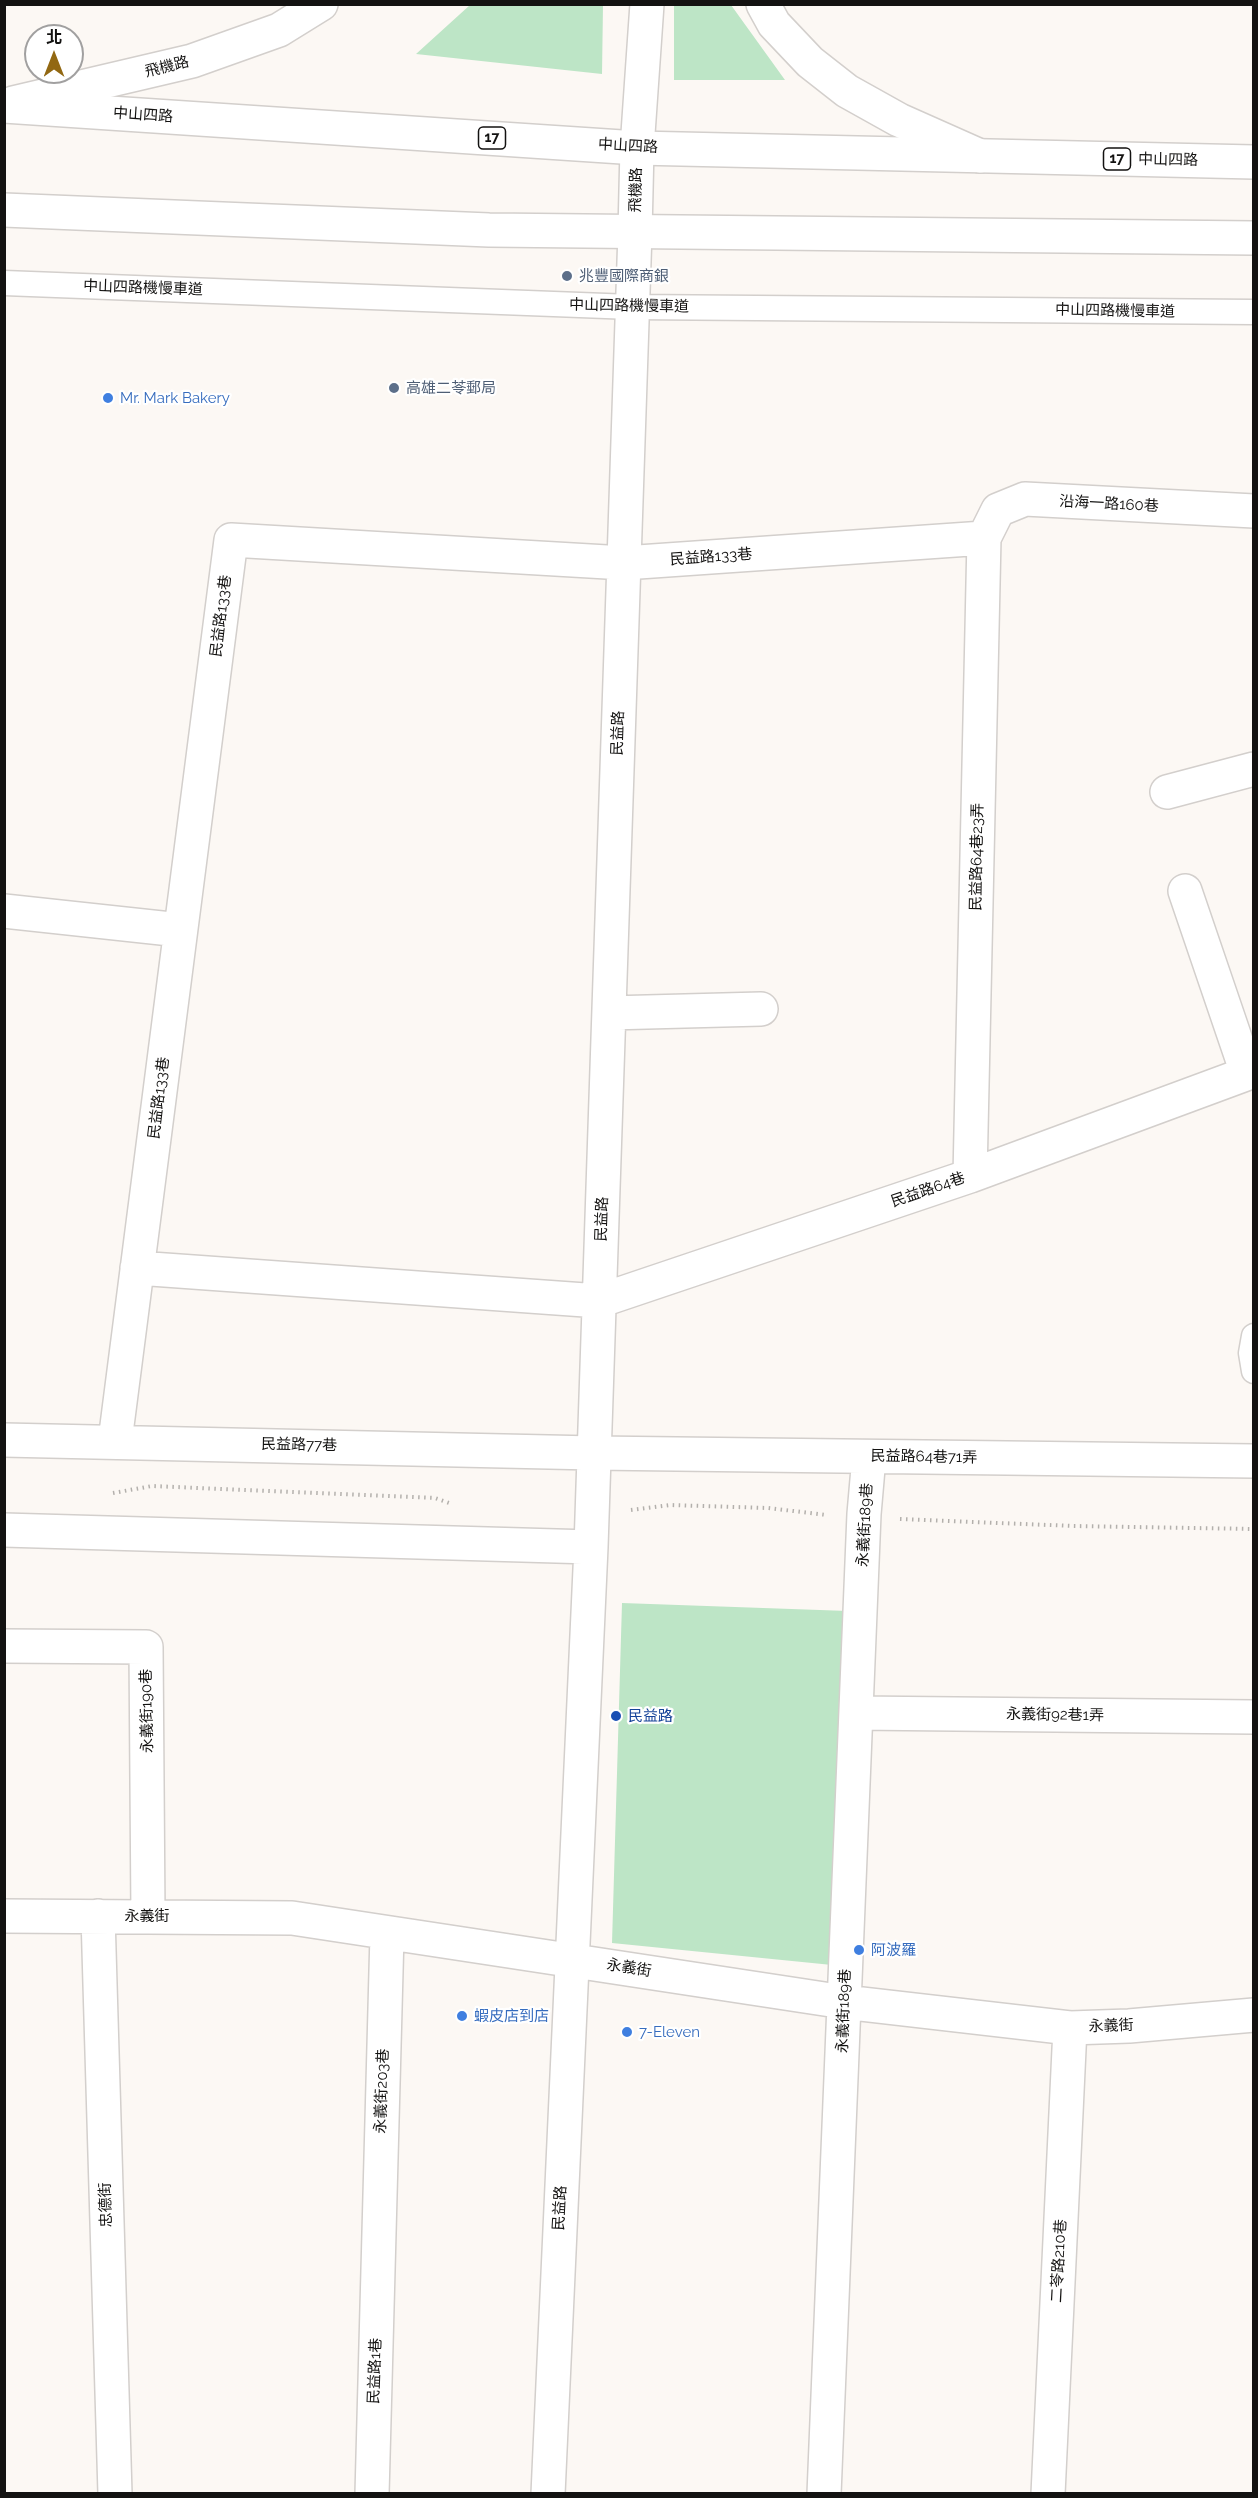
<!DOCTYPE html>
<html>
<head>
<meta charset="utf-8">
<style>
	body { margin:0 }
	#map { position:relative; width:1258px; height:2498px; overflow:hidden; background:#fcf8f4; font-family:Raleway,"Noto Sans TC",sans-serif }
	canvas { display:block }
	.frame { position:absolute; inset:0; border:6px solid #131211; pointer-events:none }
	.north { position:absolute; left:24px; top:24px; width:60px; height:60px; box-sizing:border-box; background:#fff; border:2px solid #a1a0a0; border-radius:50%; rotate:0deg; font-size:16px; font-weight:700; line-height:24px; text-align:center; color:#131211 }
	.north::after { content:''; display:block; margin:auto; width:21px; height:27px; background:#926812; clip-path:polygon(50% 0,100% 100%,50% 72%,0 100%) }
</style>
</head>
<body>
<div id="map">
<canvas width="1258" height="2498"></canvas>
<div class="frame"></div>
<div class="north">北</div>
</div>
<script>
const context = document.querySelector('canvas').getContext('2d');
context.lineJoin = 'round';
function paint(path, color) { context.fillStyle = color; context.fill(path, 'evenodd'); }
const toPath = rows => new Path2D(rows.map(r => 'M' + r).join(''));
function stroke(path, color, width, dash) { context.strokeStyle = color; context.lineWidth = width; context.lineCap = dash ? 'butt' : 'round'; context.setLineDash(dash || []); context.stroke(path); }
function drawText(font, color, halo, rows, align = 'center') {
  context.font = font + ' Raleway,"Noto Sans TC",sans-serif'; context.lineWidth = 4.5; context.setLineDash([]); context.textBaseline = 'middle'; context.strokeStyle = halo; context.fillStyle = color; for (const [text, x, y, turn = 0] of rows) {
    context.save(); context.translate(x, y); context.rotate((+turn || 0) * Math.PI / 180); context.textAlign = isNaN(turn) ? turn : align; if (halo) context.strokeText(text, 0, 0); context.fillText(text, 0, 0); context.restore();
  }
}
paint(toPath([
	[470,5,603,5,602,74,416,54],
	[674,5,731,5,785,80,674,80],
	[622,1603,848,1611,832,1965,612,1943]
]), '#bde5c6');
const service = toPath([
	[4,283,632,307,1254,312],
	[1254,1336,1251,1353,1254,1371]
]);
const minor = toPath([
	[1167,792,1254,769],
	[1185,891,1247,1073],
	[4,911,180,930],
	[609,1013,761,1009],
	[970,1176,984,538,998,510,1025,499,1254,511],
	[137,1268,599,1301,970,1176,1254,1071],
	[4,1440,594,1453,1254,1461],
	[115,1441,231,540,624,563,984,538],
	[4,1530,591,1547],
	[4,1646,146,1647,148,1916],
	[856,1713,1254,1717],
	[4,1916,292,1918,844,2002,1070,2028,1129,2026,1254,2015],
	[98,1916,115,2494],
	[372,2494,387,1934],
	[548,2494,591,1547,635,232],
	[824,2494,864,1514,869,1457],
	[1048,2494,1070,2028]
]);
const tertiary = toPath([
	[763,4,774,24,810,62,847,91,899,120,980,156],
	[13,103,192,61,279,30,321,4],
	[635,232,637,148,647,4]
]);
const primary = toPath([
	[4,106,637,148,1254,162],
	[4,210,489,230,1254,238]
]);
stroke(service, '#d3cfcc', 27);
stroke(minor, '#d3cfcc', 36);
stroke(tertiary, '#d3cfcc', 36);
stroke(primary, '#d3cfcc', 36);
stroke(toPath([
	[113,1493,152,1486,435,1498,449,1503],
	[631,1510,670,1505,768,1508,827,1515],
	[900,1519,1073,1526,1254,1529]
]), '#b3b0ac', 4, [1.5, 4.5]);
stroke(service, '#fff', 24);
stroke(minor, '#fff', 33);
stroke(tertiary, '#fff', 33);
stroke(primary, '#fff', 33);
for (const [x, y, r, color] of [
	[567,276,6,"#5c6f8a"],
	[394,388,6,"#5c6f8a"],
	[108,398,6,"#3f7fe0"],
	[616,1716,6,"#1a4fb4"],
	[859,1950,6,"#3f7fe0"],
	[462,2016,6,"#3f7fe0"],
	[627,2032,6,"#3f7fe0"]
]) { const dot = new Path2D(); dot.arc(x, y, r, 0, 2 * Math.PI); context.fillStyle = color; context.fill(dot); stroke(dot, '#fff', 2); }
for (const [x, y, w] of [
	[492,138,27],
	[1117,159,27]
]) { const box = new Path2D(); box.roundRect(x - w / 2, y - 11, w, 22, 4.5); context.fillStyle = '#fff'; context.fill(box); stroke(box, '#131211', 1.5); }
drawText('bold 14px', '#131211', null, [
	["17",492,138],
	["17",1117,159]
]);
drawText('15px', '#131211', '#fff', [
	["飛機路",167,67,-14],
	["中山四路",143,115,4],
	["中山四路",628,146,3],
	["中山四路",1168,160,1],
	["飛機路",636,190,-89],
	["中山四路機慢車道",143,288,2],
	["中山四路機慢車道",629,306,1],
	["中山四路機慢車道",1115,311,1],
	["沿海一路160巷",1109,504,3],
	["民益路133巷",711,557,-4],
	["民益路133巷",221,616,-83],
	["民益路",618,733,-88],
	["民益路64巷23弄",977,857,-89],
	["民益路133巷",159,1098,-83],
	["民益路64巷",928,1190,-19],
	["民益路",602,1219,-88],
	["民益路77巷",299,1445,1],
	["民益路64巷71弄",924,1457,1],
	["永義街189巷",865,1525,-87],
	["永義街190巷",147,1711,-91],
	["永義街92巷1弄",1055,1715,1],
	["永義街",147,1916],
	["永義街",629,1968,9],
	["永義街189巷",844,2011,-88],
	["永義街",1111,2026,-2],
	["永義街203巷",382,2091,-88],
	["忠德街",106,2205,-92],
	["民益路",560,2208,-87],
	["二苓路210巷",1059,2261,-87],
	["民益路1巷",375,2371,-88]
]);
drawText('15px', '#4e5e75', '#fff', [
	["兆豐國際商銀",579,276],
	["高雄二苓郵局",406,388]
], 'left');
drawText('15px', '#366cbe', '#fff', [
	["Mr. Mark Bakery",120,398],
	["阿波羅",871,1950],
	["蝦皮店到店",474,2016],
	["7-Eleven",639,2032]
], 'left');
drawText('15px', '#164399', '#fff', [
	["民益路",628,1716]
], 'left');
</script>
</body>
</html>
